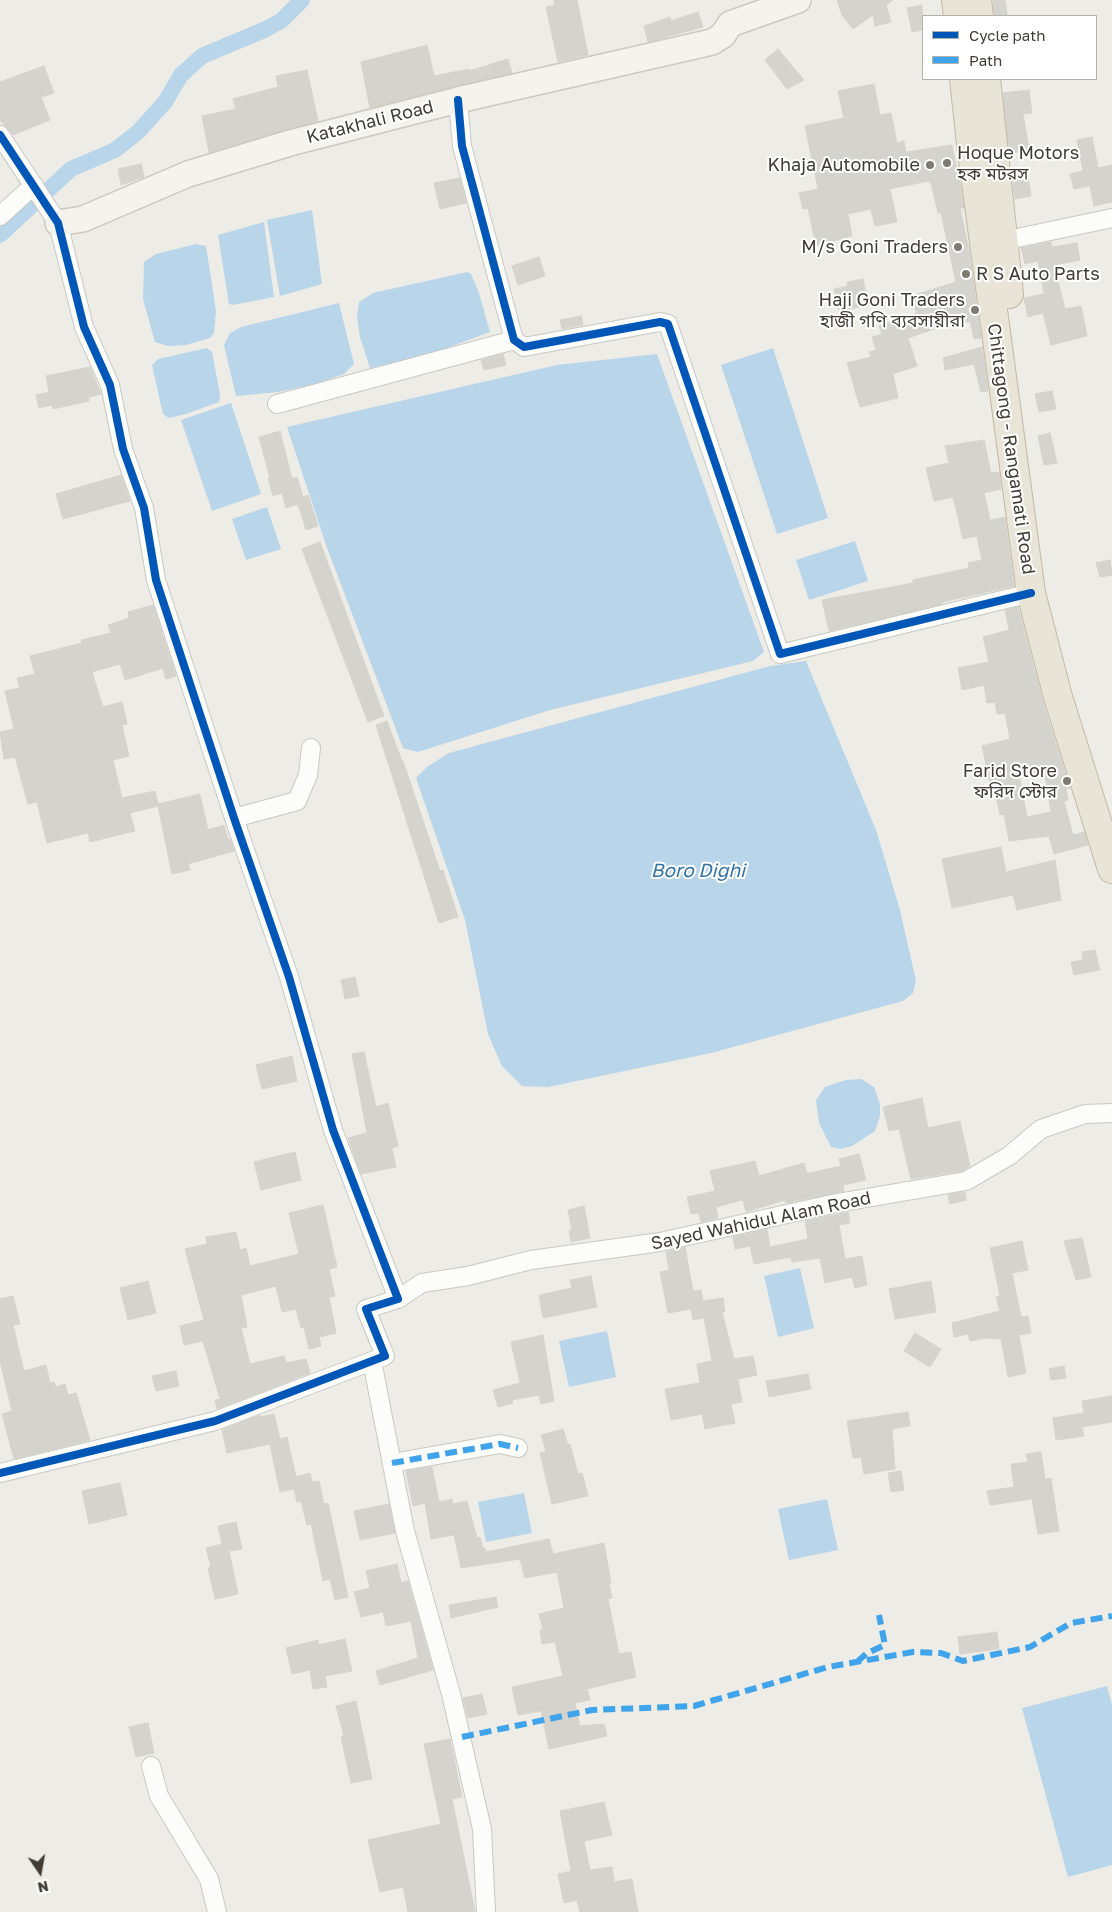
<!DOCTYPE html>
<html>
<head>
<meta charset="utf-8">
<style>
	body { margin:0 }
	#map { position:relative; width:1112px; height:1912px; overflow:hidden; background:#edece6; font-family:"Golos Text",sans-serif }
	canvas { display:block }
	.legend { position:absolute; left:922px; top:15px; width:175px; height:65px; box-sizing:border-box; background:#fff; border:1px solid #b3b1ae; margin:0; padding:6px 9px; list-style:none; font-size:15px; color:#423d34 }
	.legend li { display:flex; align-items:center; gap:10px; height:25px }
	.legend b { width:25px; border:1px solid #b3b1ae }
	.north { position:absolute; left:15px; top:1847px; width:50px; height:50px; -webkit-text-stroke:4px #fff; paint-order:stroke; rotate:168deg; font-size:14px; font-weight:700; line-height:20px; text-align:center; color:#423d34 }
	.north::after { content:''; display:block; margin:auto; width:18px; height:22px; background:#423d34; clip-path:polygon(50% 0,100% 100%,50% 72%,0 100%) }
</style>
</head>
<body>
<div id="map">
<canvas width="1112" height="1912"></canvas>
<ul class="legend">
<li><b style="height:6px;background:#0057b8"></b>Cycle path</li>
<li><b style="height:6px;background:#3fa4eb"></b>Path</li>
</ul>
<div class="north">N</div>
</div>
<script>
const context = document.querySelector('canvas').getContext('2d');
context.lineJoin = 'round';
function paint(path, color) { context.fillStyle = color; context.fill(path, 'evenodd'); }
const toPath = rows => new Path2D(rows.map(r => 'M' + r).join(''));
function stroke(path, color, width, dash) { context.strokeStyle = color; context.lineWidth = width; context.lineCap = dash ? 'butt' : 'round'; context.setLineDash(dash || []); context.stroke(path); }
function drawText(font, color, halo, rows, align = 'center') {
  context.font = font + ' "Golos Text","Noto Sans Bengali",sans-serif'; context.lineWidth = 4; context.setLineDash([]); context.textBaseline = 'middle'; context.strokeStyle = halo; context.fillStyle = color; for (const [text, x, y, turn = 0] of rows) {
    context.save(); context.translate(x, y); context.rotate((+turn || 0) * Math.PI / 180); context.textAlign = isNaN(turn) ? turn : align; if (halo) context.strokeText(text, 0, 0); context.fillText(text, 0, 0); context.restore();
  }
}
paint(toPath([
	[312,210,322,284,280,296,267,220],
	[264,222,274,297,233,305,229,304,218,235],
	[196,244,206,246,216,311,214,333,210,338,186,345,168,346,155,342,143,299,144,262,156,254],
	[467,272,471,274,479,293,490,332,428,355,370,368,360,337,357,317,359,302,373,293],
	[339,303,354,364,344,374,315,384,278,392,236,396,224,345,230,333,241,327],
	[207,348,212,352,220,394,219,402,186,414,169,418,163,414,152,365,158,359],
	[773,348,828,518,777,534,721,365],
	[657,354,764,652,753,661,550,710,418,752,403,748,326,545,287,427,557,365],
	[231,403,261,494,212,511,181,420],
	[267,507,281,549,246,560,232,519],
	[855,541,868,581,809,600,796,560],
	[806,661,876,830,900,910,916,981,913,993,903,1001,711,1053,548,1087,522,1086,502,1066,488,1034,465,920,416,778,427,767,449,753,770,666],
	[861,1079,874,1087,880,1104,880,1116,875,1131,852,1146,841,1149,831,1147,819,1123,816,1100,825,1087,846,1080],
	[800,1268,814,1328,778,1337,764,1276],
	[607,1331,616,1377,569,1387,559,1341],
	[524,1493,532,1533,486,1542,478,1502],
	[827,1499,838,1550,789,1560,778,1509],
	[1107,1686,1112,1705,1112,1865,1068,1877,1022,1708]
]), '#b9d5e9');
stroke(toPath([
	[0,235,71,169,115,150,138,132,165,102,181,75,202,56,264,30,281,21,302,0]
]), '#b9d5e9', 16);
const building = toPath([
	[554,0,577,0,588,55,558,62,546,7,555,5,554,0],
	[837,0,893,0,886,5,891,22,875,26,873,15,853,29,842,15,837,0],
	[993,0,1005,0,1007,15,994,16,993,0],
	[922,5,923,30,912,32,907,8,922,5],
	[698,12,703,27,648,42,644,26,670,17,671,21,698,12],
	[427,45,434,76,469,69,469,71,508,59,512,73,370,108,361,62,427,45],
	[778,49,804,80,787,89,765,60,778,49],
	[44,66,54,93,41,97,50,120,13,135,0,120,0,82,44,66],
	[307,70,318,121,209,153,202,116,236,109,233,99,278,87,276,76,307,70],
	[874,84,880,115,891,113,897,143,904,141,906,152,952,145,960,184,964,208,960,208,969,250,981,338,974,339,970,321,949,327,948,324,908,338,917,366,893,374,898,398,860,407,847,363,871,357,869,352,876,350,872,337,882,334,879,326,917,313,911,296,956,282,941,213,938,213,931,183,928,181,890,189,897,222,875,226,871,209,848,214,852,236,816,246,808,208,803,209,799,193,818,189,805,126,844,118,838,91,874,84],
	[1029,90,1032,113,1023,114,1029,149,1012,153,1008,142,1003,93,1029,90],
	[1092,137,1098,168,1112,165,1112,202,1094,206,1090,186,1074,189,1070,174,1083,171,1077,140,1092,137],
	[141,164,144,177,121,185,118,169,141,164],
	[1028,176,1031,196,1015,199,1012,178,1028,176],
	[460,178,466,203,440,209,434,183,460,178],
	[1051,242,1052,247,1077,243,1080,260,1054,265,1065,309,1081,306,1087,336,1051,345,1043,313,1028,317,1024,298,1044,294,1038,261,1025,264,1021,248,1051,242],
	[539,257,545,276,518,285,512,266,539,257],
	[863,279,866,293,862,294,865,306,839,311,834,289,848,286,847,282,863,279],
	[581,316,583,325,562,329,560,320,581,316],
	[982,347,988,391,981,392,974,364,945,370,943,358,982,347],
	[503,354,506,365,484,370,481,360,503,354],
	[90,367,101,394,89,397,89,401,53,409,52,405,39,408,36,395,49,392,46,376,90,367],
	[1052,391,1056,409,1039,412,1035,394,1052,391],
	[280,431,292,479,297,477,303,497,308,495,318,526,306,530,298,504,286,508,282,493,273,496,268,478,270,478,259,437,280,431],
	[1050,433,1057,463,1044,465,1038,436,1050,433],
	[984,440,991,473,999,472,1001,489,984,493,990,520,1005,517,1014,586,942,602,942,604,829,631,822,600,913,583,913,580,969,568,968,563,982,560,977,536,963,539,953,497,934,501,926,468,949,463,945,446,984,440],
	[121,475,130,501,63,519,56,494,121,475],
	[320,542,384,716,368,722,302,549,320,542],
	[1110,560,1112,575,1100,577,1096,563,1110,560],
	[153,605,176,676,166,679,163,668,125,680,120,664,92,672,103,707,122,702,127,724,122,725,129,756,113,760,122,798,155,791,158,804,200,794,208,830,224,825,228,839,230,839,234,851,188,864,190,870,172,874,158,806,130,813,135,831,90,842,88,833,47,843,37,802,28,804,15,757,4,759,0,732,14,729,5,691,20,688,17,678,35,674,30,656,82,643,81,640,111,633,108,625,129,618,128,612,153,605],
	[1018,607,1045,709,1070,788,1066,789,1068,800,1064,801,1073,835,1084,832,1088,845,1054,854,1049,836,1009,841,1004,814,1000,815,995,792,992,793,982,746,1010,739,1005,713,997,714,995,702,987,703,984,685,962,690,958,668,989,662,983,637,1009,630,1005,610,1018,607],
	[1044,770,1051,812,1027,817,1019,775,1044,770],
	[387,721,402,761,403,761,440,871,443,870,458,917,439,923,376,725,387,721],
	[1001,847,1006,872,1055,860,1061,900,1017,910,1013,895,952,908,942,859,1001,847],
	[1095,950,1100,970,1074,975,1071,962,1083,960,1082,952,1095,950],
	[355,977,359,996,345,999,341,980,355,977],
	[364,1052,376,1107,388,1103,398,1146,392,1148,396,1167,361,1174,348,1138,367,1133,352,1054,364,1052],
	[292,1056,297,1081,262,1089,256,1065,292,1056],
	[922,1098,928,1128,960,1121,970,1166,962,1171,911,1179,899,1129,889,1131,883,1107,922,1098],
	[295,1152,301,1180,261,1190,254,1162,295,1152],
	[859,1154,866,1180,843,1185,844,1191,786,1203,785,1200,746,1212,743,1200,716,1207,718,1218,701,1222,699,1213,691,1214,687,1197,715,1191,710,1171,755,1161,759,1176,804,1163,806,1172,810,1173,841,1166,839,1159,859,1154],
	[965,1192,966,1200,950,1204,948,1195,965,1192],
	[323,1205,337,1267,329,1269,335,1296,329,1297,336,1333,319,1337,321,1346,309,1349,304,1327,301,1328,296,1309,282,1312,276,1286,241,1295,247,1327,241,1328,250,1364,284,1356,286,1363,306,1359,310,1373,217,1409,215,1400,220,1399,203,1341,184,1345,180,1326,204,1320,185,1249,207,1244,206,1237,236,1232,240,1250,246,1248,250,1266,287,1257,299,1254,289,1213,323,1205],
	[584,1206,590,1238,571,1242,569,1230,572,1230,568,1210,584,1206],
	[848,1212,850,1223,839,1225,845,1259,862,1256,867,1285,855,1288,852,1277,825,1283,820,1258,792,1262,791,1257,754,1264,750,1246,735,1249,733,1237,767,1229,770,1247,808,1239,805,1221,848,1212],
	[1082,1238,1091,1277,1076,1280,1064,1241,1082,1238],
	[1022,1241,1028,1270,1012,1273,1021,1317,1028,1316,1031,1333,1019,1335,1026,1373,1008,1377,1001,1339,986,1338,970,1341,968,1334,954,1337,952,1323,1000,1311,996,1297,1000,1296,990,1248,1022,1241],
	[685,1247,693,1291,701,1290,703,1301,723,1298,725,1312,722,1312,734,1359,753,1356,757,1375,738,1379,742,1402,731,1404,735,1423,705,1429,702,1414,671,1420,665,1389,700,1383,697,1364,712,1361,704,1318,693,1320,691,1309,668,1313,660,1272,669,1270,666,1252,685,1247],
	[591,1276,597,1307,543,1318,539,1295,572,1288,570,1280,591,1276],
	[148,1281,156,1313,128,1320,120,1288,148,1281],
	[931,1281,936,1312,895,1319,889,1289,931,1281],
	[13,1296,20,1324,13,1325,24,1371,46,1365,50,1383,54,1382,56,1387,65,1384,68,1395,76,1393,90,1440,14,1459,2,1414,12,1411,0,1361,0,1299,13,1296],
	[915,1333,941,1349,930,1367,904,1351,915,1333],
	[543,1335,554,1401,541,1404,539,1395,512,1400,513,1403,498,1407,493,1390,520,1383,511,1342,543,1335],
	[1064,1366,1066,1378,1051,1380,1049,1369,1064,1366],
	[176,1371,179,1386,156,1391,152,1376,176,1371],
	[808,1374,811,1389,769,1397,766,1381,808,1374],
	[1112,1396,1112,1422,1082,1427,1084,1436,1056,1440,1053,1418,1084,1413,1082,1401,1112,1396],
	[908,1412,910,1426,892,1429,895,1469,864,1474,861,1457,853,1458,847,1421,908,1412],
	[274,1414,280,1439,287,1437,296,1477,310,1473,312,1482,319,1481,324,1504,328,1503,348,1597,335,1600,330,1579,323,1581,311,1524,307,1525,301,1501,297,1502,294,1489,280,1492,270,1444,227,1453,222,1430,260,1415,260,1417,274,1414],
	[563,1429,568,1445,570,1444,578,1474,582,1473,588,1496,552,1504,540,1453,546,1452,541,1435,563,1429],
	[1041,1452,1045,1479,1051,1478,1059,1531,1038,1534,1032,1499,990,1505,987,1491,1014,1487,1011,1464,1028,1462,1026,1454,1041,1452],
	[432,1467,439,1502,452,1499,453,1504,467,1501,477,1538,480,1537,483,1548,485,1548,486,1552,549,1539,553,1554,604,1543,611,1583,609,1584,612,1598,608,1599,619,1654,631,1652,636,1677,587,1689,590,1700,575,1703,580,1726,604,1724,607,1736,549,1749,541,1711,518,1715,512,1687,563,1676,555,1642,542,1644,540,1630,543,1629,539,1614,564,1608,557,1572,525,1578,520,1559,461,1568,454,1535,431,1539,425,1503,413,1506,406,1471,432,1467],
	[901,1471,904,1490,891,1492,888,1473,901,1471],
	[120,1483,127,1515,89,1524,82,1491,120,1483],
	[389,1504,395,1533,360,1540,354,1511,389,1504],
	[236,1522,242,1549,229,1551,238,1594,215,1599,208,1568,211,1567,206,1548,222,1544,218,1526,236,1522],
	[397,1564,401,1583,408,1581,433,1670,380,1685,376,1671,418,1658,411,1621,386,1626,383,1612,361,1617,354,1592,370,1588,366,1571,397,1564],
	[496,1597,498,1607,451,1618,449,1605,496,1597],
	[997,1632,999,1649,960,1654,958,1637,997,1632],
	[345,1639,352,1671,325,1676,327,1687,313,1689,310,1670,292,1674,286,1648,318,1640,319,1645,345,1639],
	[482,1694,487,1714,468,1718,463,1698,482,1694],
	[356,1701,372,1779,351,1783,341,1737,344,1736,336,1706,356,1701],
	[148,1723,154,1753,136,1757,129,1727,148,1723],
	[450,1739,462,1797,452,1799,475,1912,408,1912,403,1887,380,1892,368,1840,441,1824,424,1744,450,1739],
	[604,1802,612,1835,584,1841,590,1870,612,1867,614,1882,632,1879,638,1912,580,1912,577,1900,564,1903,558,1874,571,1871,560,1811,604,1802]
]);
paint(building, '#d5d3cd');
stroke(building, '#d5d3cc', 1);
const street = toPath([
	[458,100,462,146,514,340,524,347,660,322,668,324,780,654,1031,593],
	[0,135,58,223,84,327,110,385,123,449,144,508,156,580,234,818,289,977,333,1130,398,1299,366,1309,385,1356,215,1421,0,1473],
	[0,216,34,185],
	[1003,241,1112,218],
	[277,404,514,340],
	[234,818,297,801,308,775,311,748],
	[398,1299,422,1283,468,1276,531,1260,660,1242,837,1203,966,1181,1009,1156,1041,1129,1085,1114,1112,1113],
	[372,1361,405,1531,451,1694,482,1829,486,1912],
	[392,1463,500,1444,518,1448],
	[151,1766,159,1796,209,1879,217,1912]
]);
const secondary = toPath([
	[58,223,83,219,188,174,290,143,458,100,712,42,723,35,730,24,798,0]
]);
const highway = toPath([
	[956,0,958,16],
	[977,0,979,16],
	[964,79,972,153,1031,593,1058,697,1112,869],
	[986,79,1009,294]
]);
stroke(street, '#c9c8c2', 20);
stroke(secondary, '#ccc9be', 28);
stroke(highway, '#c3b9a3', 30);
stroke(street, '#fcfcfb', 18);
stroke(secondary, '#f5f3ed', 25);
stroke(highway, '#e9e4d8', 28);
stroke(toPath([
	[392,1463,500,1444,518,1448],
	[857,1662,867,1653,885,1645,879,1615],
	[462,1737,592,1710,694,1706,828,1667,913,1652,941,1653,963,1661,1030,1647,1071,1623,1112,1616]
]), '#3fa4eb', 6, [12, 6]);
stroke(toPath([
	[458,100,462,146,514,340,524,347,660,322,668,324,780,654,1031,593],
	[0,135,58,223,84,327,110,385,123,449,144,508,156,580,234,818,289,977,333,1130,398,1299,366,1309,385,1356,215,1421,0,1473]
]), '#0057b8', 8);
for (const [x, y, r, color] of [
	[947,163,5,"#7e7a72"],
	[930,165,5,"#7e7a72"],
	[958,247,5,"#7e7a72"],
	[966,274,5,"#7e7a72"],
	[975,310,5,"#7e7a72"],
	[1067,781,5,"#7e7a72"]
]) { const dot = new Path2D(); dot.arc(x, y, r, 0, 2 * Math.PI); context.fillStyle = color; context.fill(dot); stroke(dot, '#fff', 2); }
drawText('18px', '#423d34', '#fff', [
	["Katakhali Road",370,122,-14],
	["Chittagong - Rangamati Road",1011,449,82],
	["Sayed Wahidul Alam Road",761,1221,-12]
]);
drawText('18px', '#423d34', '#fff', [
	["Hoque Motors",957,153,"left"],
	["হক মটরস",957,174,"left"],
	["Khaja Automobile",920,165],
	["M/s Goni Traders",948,247],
	["R S Auto Parts",976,274,"left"],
	["Haji Goni Traders",965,300],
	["হাজী গণি ব্যবসায়ীরা",965,321],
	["Farid Store",1057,771],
	["ফরিদ স্টোর",1057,792]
], 'right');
drawText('italic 19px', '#3673a5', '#fff', [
	["Boro Dighi",698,871]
]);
</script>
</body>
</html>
